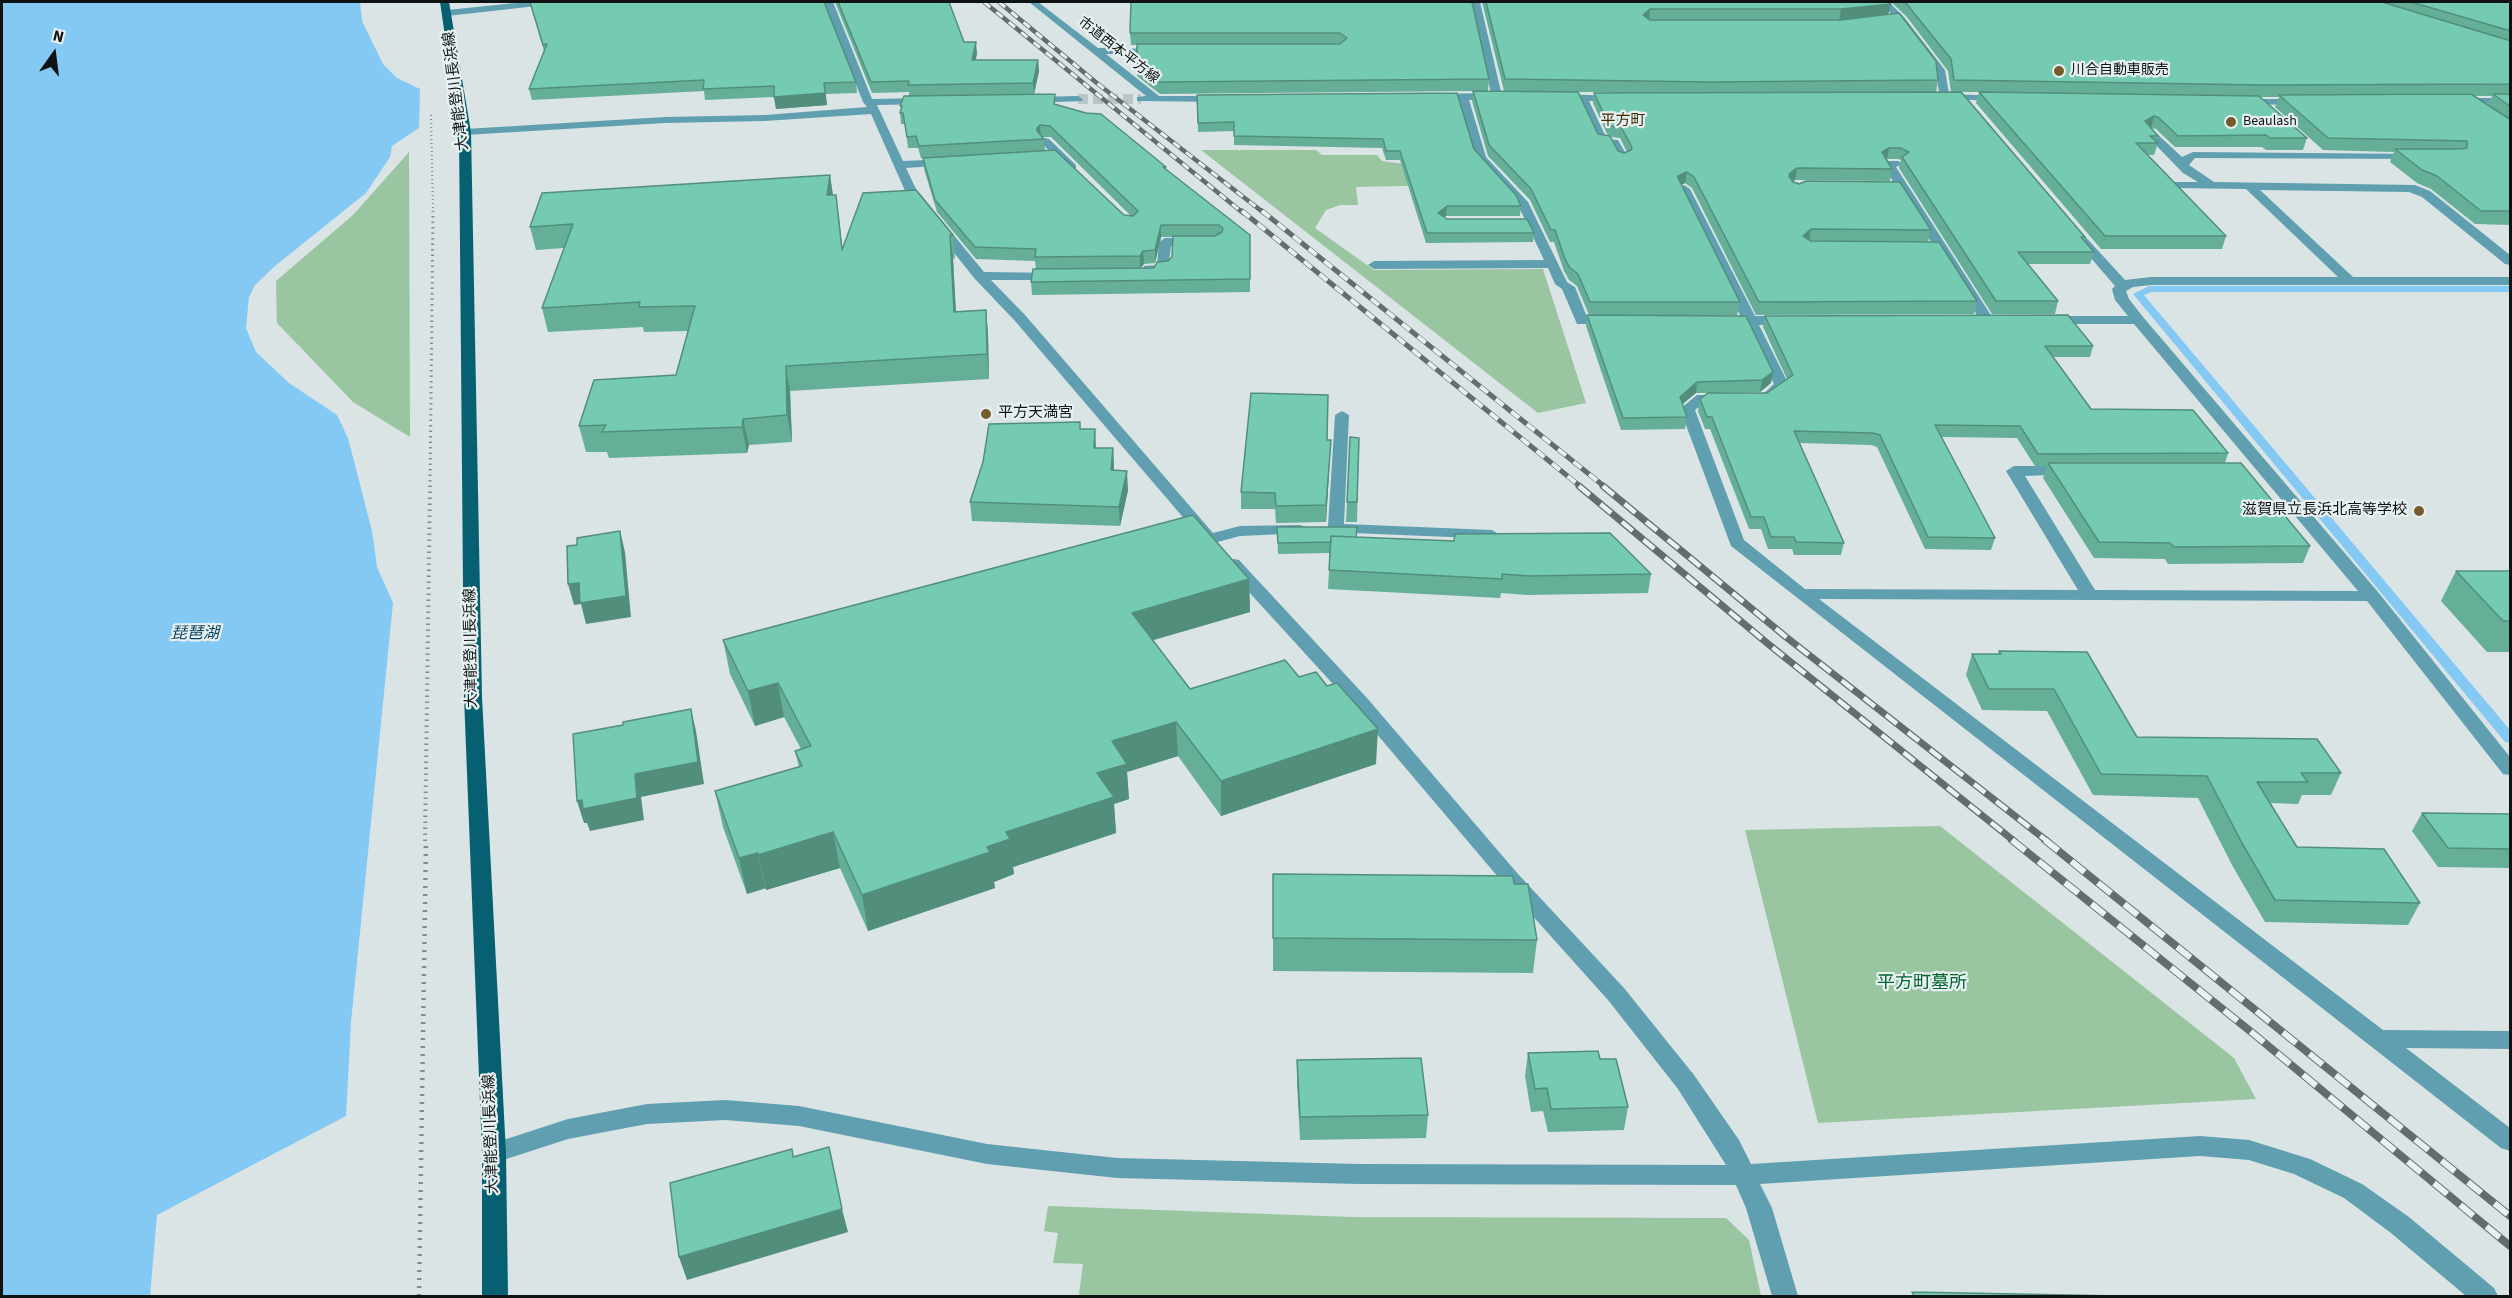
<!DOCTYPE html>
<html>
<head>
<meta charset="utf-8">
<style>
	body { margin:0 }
	#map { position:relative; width:2512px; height:1298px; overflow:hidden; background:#dae4e4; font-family:"Source Sans 3",sans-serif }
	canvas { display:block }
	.frame { position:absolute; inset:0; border:3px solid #101313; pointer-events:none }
	.north { position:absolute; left:24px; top:24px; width:60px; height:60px; -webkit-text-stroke:4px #e7f1f1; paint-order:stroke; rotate:14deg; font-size:16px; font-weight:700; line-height:24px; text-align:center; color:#101313 }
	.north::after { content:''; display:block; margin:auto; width:21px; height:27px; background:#101313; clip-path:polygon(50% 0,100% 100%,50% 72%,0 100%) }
</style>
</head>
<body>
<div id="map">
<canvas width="2512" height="1298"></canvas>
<div class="frame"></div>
<div class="north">N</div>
</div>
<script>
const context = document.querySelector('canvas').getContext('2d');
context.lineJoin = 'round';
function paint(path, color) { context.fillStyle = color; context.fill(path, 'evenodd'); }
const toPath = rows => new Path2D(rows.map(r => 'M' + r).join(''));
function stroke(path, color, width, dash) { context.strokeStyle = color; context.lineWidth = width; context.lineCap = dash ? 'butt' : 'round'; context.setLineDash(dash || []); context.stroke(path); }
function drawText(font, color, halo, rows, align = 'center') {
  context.font = font + ' "Source Sans 3","Noto Sans JP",sans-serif'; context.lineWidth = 4.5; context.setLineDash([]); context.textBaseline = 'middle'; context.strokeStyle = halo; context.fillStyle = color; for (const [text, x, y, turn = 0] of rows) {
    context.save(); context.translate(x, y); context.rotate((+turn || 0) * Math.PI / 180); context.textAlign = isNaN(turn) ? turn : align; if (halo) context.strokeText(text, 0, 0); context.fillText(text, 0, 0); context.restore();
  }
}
paint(toPath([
	[1201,150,1316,150,1322,155,1377,155,1382,161,1404,164,1448,185,1356,187,1358,205,1340,205,1326,210,1315,228,1374,270,1543,269,1586,403,1538,413],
	[409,152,410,437,353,402,277,323,276,281,353,215],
	[1940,826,2234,1058,2256,1099,1818,1123,1745,830],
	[1048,1206,1352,1217,1726,1218,1749,1240,1761,1296,1079,1295,1083,1264,1053,1263,1058,1233,1044,1231]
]), '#99c5a0');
paint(toPath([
	[2,2,360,2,362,21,383,64,397,78,420,89,419,128,392,146,390,157,366,193,275,266,255,285,249,297,246,328,256,352,289,383,337,415,348,438,372,531,377,567,393,603,351,1022,346,1116,157,1215,150,1296,2,1296]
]), '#84c8f4');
paint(toPath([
	[2149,286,2510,286,2510,292,2151,292,2144,295,2510,730,2510,743,2505,742,2133,294,2149,286]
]), '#84c8f4');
stroke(toPath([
	[1078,99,1141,99]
]), '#bcc5c5', 10, [10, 5]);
stroke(toPath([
	[431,115,433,213]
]), '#858c8c', 2, [1, 3]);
stroke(toPath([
	[430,487,433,211]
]), '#858c8c', 3, [1.5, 4]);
stroke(toPath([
	[425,841,430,486]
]), '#858c8c', 4, [1.5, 4.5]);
stroke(toPath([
	[419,1296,426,840]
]), '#858c8c', 4.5, [2, 6]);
paint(toPath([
	[525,2,551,2,546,5,447,16,442,13,447,10,525,2],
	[823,2,833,2,872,99,926,98,931,101,926,104,877,105,903,161,948,159,954,162,948,165,906,168,916,189,984,272,1061,273,1063,276,1056,280,991,280,1025,315,1213,533,1240,526,1300,525,1306,527,1308,530,1306,533,1240,536,1210,544,1204,543,1203,537,1199,536,1015,321,975,279,906,193,871,114,765,121,665,123,465,135,459,132,465,129,665,117,765,115,867,107,863,102,823,2],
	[1029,2,1038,2,1098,48,1163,49,1164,51,1159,54,1106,54,1159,96,1222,96,1227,99,1222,102,1137,101,1137,97,1146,96,1029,2],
	[1470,2,1480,2,1502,96,1497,99,1469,100,1486,157,1528,202,1567,282,1575,287,1587,317,1611,317,1618,321,1616,324,1577,324,1562,289,1555,284,1548,268,1374,269,1368,265,1374,261,1544,260,1517,203,1475,158,1458,100,1435,100,1430,97,1435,94,1491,93,1470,2],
	[1880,2,1889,2,1904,17,1945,70,1949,94,2002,96,2006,97,2006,101,1940,99,1936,72,1898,21,1880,2],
	[1558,94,1622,96,1623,98,1618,101,1589,101,1607,139,1618,140,1629,159,1627,161,1619,161,1610,145,1599,144,1578,101,1554,99,1553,97,1558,94],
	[1078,96,1083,99,1082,101,1032,103,1027,100,1032,97,1078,96],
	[2458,98,2510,98,2510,104,2454,103,2454,99,2458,98],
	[2242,99,2302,99,2307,102,2302,105,2238,104,2237,102,2242,99],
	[2150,130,2154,131,2182,157,2193,152,2419,154,2419,158,2415,159,2195,158,2189,165,2214,182,2415,185,2430,191,2510,255,2510,265,2505,264,2422,197,2409,192,2260,190,2353,277,2510,277,2510,285,2151,285,2133,287,2126,291,2129,299,2143,317,2378,592,2510,757,2510,775,2503,774,2367,601,1819,599,2383,1030,2510,1031,2510,1049,2406,1048,2510,1128,2510,1151,2501,1148,1731,546,1680,409,1697,395,1728,395,1730,398,1728,401,1705,402,1695,410,1744,540,1805,589,2078,590,2006,471,2014,466,2069,466,2077,471,2075,474,2025,476,2095,590,2358,591,2134,324,2049,324,2042,320,2049,316,2128,316,2115,300,2112,289,2115,286,2072,236,2078,232,2082,233,2125,280,2151,277,2338,277,2246,189,2175,188,2175,182,2198,182,2183,173,2146,135,2144,133,2150,130],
	[1045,138,1049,139,1076,165,1076,169,1068,169,1041,143,1041,139,1045,138],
	[1898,161,1904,164,1896,167,1994,320,1992,323,1987,324,1980,320,1882,164,1888,161,1898,161],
	[1684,185,1690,189,1755,316,1788,316,1795,320,1788,324,1759,325,1789,385,1771,401,1761,401,1759,398,1774,384,1745,325,1725,325,1718,321,1725,317,1741,317,1678,189,1684,185],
	[1165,238,1196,238,1202,242,1196,246,1171,246,1168,271,1144,274,1142,271,1144,266,1157,265,1159,242,1165,238],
	[1342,411,1349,415,1344,524,1492,530,1500,535,1498,539,1328,532,1326,529,1328,526,1335,415,1342,411],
	[1233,559,1239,560,1367,698,1518,874,1624,988,1694,1075,1739,1140,1751,1164,2200,1136,2249,1140,2310,1159,2362,1184,2409,1217,2494,1288,2498,1296,2466,1296,2391,1233,2344,1198,2294,1174,2249,1160,2200,1156,1760,1184,1772,1208,1798,1296,1772,1296,1746,1208,1736,1185,1359,1184,1117,1178,987,1164,799,1126,725,1120,647,1124,568,1139,494,1163,485,1160,482,1153,485,1146,568,1119,647,1104,725,1100,799,1106,987,1144,1117,1158,1359,1164,1726,1165,1678,1089,1608,1000,1504,884,1353,706,1227,568,1225,564,1227,560,1233,559]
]), '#609fb0');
paint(toPath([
	[440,2,449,2,471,132,482,697,506,1153,508,1296,482,1296,482,1153,464,697,459,132,440,2]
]), '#076071');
const railFar3 = toPath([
	[984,2,1243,213],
	[999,2,1098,84,1264,213]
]);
const railFar2 = toPath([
	[1242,211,1581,487],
	[1262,211,1605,487]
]);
const railFar1 = toPath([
	[1579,486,1767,643,2014,841],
	[1603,486,1786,637,2047,841]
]);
const rail = toPath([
	[2012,840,2255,1035,2510,1246],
	[2045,840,2510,1216]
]);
stroke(railFar3, '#666c6c', 4.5);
stroke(railFar2, '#666c6c', 5);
stroke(railFar1, '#666c6c', 7);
stroke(rail, '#666c6c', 8);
stroke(railFar3, '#e7f1f1', 3, [8]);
stroke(railFar2, '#e7f1f1', 4, [10]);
stroke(railFar1, '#e7f1f1', 4.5, [14]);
stroke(rail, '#e7f1f1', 6, [17]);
paint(toPath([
	[530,2,856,82,857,93,826,94,827,105,776,109,774,97,705,100,704,91,532,100,529,89,544,51],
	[835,2,949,2,964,42,977,53,976,60,1038,60,1039,71,1034,94,1056,105,1166,167,1166,170,1250,235,1250,292,1032,295,1031,282,1036,269,1035,261,976,259,937,212,924,169,923,158,921,158,918,148,908,148,905,124,901,124,900,113,909,96,909,92,872,93],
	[1042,137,1051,137,1131,216,1124,215,1045,150,1044,139],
	[1161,237,1173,237,1172,257,1168,261,1154,268,1141,268,1144,264,1155,263],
	[1472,2,1489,79,1488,91,1504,91,1482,2,1888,2,1891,4,1888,14,1938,80,1936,92,1951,92,1948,71,1906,16,1891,2,2511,2,2511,225,2475,224,2431,189,2417,183,2390,162,2394,152,2323,150,2275,107,2279,97,2260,97,2307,138,2303,150,2266,150,2262,147,2175,147,2156,129,2152,128,2158,136,2156,142,2158,143,2154,155,2148,155,2226,236,2222,249,2101,249,1976,103,1979,92,1962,92,2085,237,2084,241,2094,252,2090,264,2028,264,2058,301,2055,314,1992,314,1899,168,1901,160,1898,159,1886,159,1892,169,1890,181,1795,180,1793,181,1931,230,1928,242,1977,301,1974,314,1756,315,1692,188,1685,183,1681,185,1740,302,1737,315,1589,315,1577,286,1569,280,1564,271,1554,242,1550,242,1530,200,1488,156,1472,101,1473,91,1160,94,1137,76,1137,45,1131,45,1130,33],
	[1578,92,1618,92,1594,93,1593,103,1608,136,1598,134],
	[2474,96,2492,96,2488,105],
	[1611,137,1620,138,1627,152,1624,153,1618,151],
	[1197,95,1474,149,1521,206,1520,216,1446,216,1444,217,1447,219,1534,233,1533,242,1426,243,1400,160,1386,160,1382,148,1234,145,1234,131,1198,132],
	[830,175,833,195,836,195,842,248,953,235,955,259,953,258,956,311,986,310,988,334,989,379,790,391,792,442,749,445,747,453,609,458,607,452,586,452,579,426,676,375,688,331,644,332,643,327,548,332,542,308,564,248,536,250,530,227],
	[1587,315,1771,383,1760,392,1716,393,1767,393,1787,379,1763,327,1765,316,2093,346,2090,357,2053,357,2091,409,2228,453,2225,463,2310,546,2303,563,2168,564,2165,559,2094,558,2043,478,2047,466,2035,466,2017,438,1942,437,1995,538,1991,550,1925,549,1877,447,1871,445,1800,443,1844,543,1841,555,1794,555,1792,549,1768,549,1761,529,1749,529,1710,429,1705,429,1698,411,1700,399,1707,393,1696,393,1682,404,1687,417,1685,429,1621,430,1586,326],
	[1080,429,1096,448,1113,448,1114,470,1128,490,1120,526,972,521,970,502],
	[1350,437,1359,438,1357,522,1346,522],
	[1331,440,1326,522,1276,523,1275,509,1241,509,1241,492],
	[1277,527,1356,537,1651,574,1648,593,1527,595,1501,593,1500,598,1328,589,1330,553,1278,554],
	[2456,571,2511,571,2511,652,2487,652,2441,601],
	[1249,579,1250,612,1153,640,1190,689,1376,764,1221,816,1178,756,1127,772,1129,799,1114,804,1116,833,1013,867,1014,874,994,882,995,888,868,931,840,868,766,890,766,888,747,894,723,827,715,791,799,767,795,751,801,749,784,717,755,726,730,674,723,640],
	[1999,651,2137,737,2341,773,2331,795,2302,795,2298,804,2270,803,2297,847,2420,903,2408,925,2265,922,2232,865,2198,798,2093,795,2047,711,1982,710,1966,675,1972,654,1998,654],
	[2422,813,2511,814,2511,868,2438,867,2412,831],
	[1273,874,1514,884,1537,940,1533,973,1273,971],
	[1528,1053,1600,1059,1628,1107,1624,1130,1548,1132,1543,1111,1531,1112,1525,1076],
	[1297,1060,1428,1115,1426,1138,1300,1140,1297,1083]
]), '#65af98');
paint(toPath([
	[1891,4,1888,15,1839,21,1841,9],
	[1650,9,1649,21,1643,15],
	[976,42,977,53,973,71,972,60],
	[1038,60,1039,71,1034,94,1033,83],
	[824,83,827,105,776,109,774,97],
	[2154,116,2151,128,2145,121],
	[1040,125,1041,137,1037,139,1037,143,1037,128],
	[1889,148,1887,159,1880,163,1882,152],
	[1797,168,1795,180,1788,184,1790,173],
	[1687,172,1685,183,1677,187,1678,176],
	[830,175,833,197,827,195],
	[836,195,839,218,845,274,842,250],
	[1447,206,1446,216,1438,223,1438,213],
	[1161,225,1161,237,1155,263,1155,250],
	[1811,229,1809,241,1803,236],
	[950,235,953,258,957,336,954,312],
	[1143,251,1144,264,1140,269,1140,256],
	[986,310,988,334,989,379,987,354],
	[786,366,790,391,792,442,787,415],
	[1773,372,1771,383,1760,392,1762,380],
	[1697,382,1696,393,1678,408,1680,397],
	[743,419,749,445,747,453,742,427],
	[1095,429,1096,447,1095,466,1094,448],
	[1331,440,1330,456,1326,522,1326,505],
	[1113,448,1114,466,1112,489,1111,470],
	[1127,471,1128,490,1120,526,1119,507],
	[620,531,625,552,631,617,586,624,581,604,574,605,568,584],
	[1249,579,1250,612,1133,646,1132,613],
	[778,683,784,717,755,726,748,691],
	[691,709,696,731,704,784,641,797,644,820,590,831,587,823,584,823,577,801,582,800,635,774],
	[1176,722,1178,756,1127,772,1129,799,1114,804,1116,833,1013,867,1014,874,994,882,995,888,868,931,862,895,987,847,1006,832,1097,773,1112,741],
	[1378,729,1376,764,1221,816,1221,781],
	[833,832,840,868,766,890,758,855],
	[758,853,766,888,747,894,739,858],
	[842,1209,848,1232,687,1280,679,1257]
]), '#528e7c');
const building = toPath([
	[530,2,824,2,856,82,824,83,825,93,774,97,774,86,703,89,704,80,529,89,547,44,543,45,530,2],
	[838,2,949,2,964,42,976,42,972,60,1038,60,1033,83,908,85,909,81,871,82,838,2],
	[1131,2,1472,2,1489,79,1159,82,1137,64,1137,44,1340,44,1347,38,1340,33,1130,33,1131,2],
	[1486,2,1888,2,1891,4,1841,9,1650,9,1643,15,1650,20,1841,20,1899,13,1936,61,1938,80,1709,82,1505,79,1486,2],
	[1905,2,2382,2,2511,41,2511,84,2263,85,1954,80,1951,59,1905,2],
	[2411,2,2511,2,2511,31,2411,2],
	[1473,91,1578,92,1598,134,1610,136,1618,151,1624,153,1631,150,1632,147,1621,127,1610,126,1594,93,1961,92,2085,237,2081,237,2094,252,2018,252,2058,301,1996,301,1902,157,1909,152,1900,148,1889,148,1882,152,1892,169,1797,168,1790,173,1789,176,1793,182,1799,184,1806,181,1900,182,1931,230,1811,229,1803,236,1811,241,1939,242,1977,301,1759,302,1694,177,1687,172,1678,176,1678,178,1740,302,1590,302,1578,274,1570,268,1565,259,1555,230,1551,230,1531,189,1489,145,1473,91],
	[1979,92,2259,96,2307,138,2270,138,2266,135,2178,136,2159,118,2154,116,2145,121,2158,136,2150,136,2158,143,2136,143,2226,236,2105,236,1979,92],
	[1457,93,1474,149,1516,195,1521,206,1447,206,1438,213,1447,219,1527,219,1534,233,1427,233,1400,151,1386,151,1383,139,1234,136,1234,122,1198,123,1197,95,1457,93],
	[1055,94,1054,104,1086,113,1101,114,1166,167,1163,167,1250,235,1250,279,1031,282,1033,269,1154,268,1157,262,1168,261,1172,257,1173,236,1215,236,1222,232,1223,228,1219,225,1161,225,1155,250,1143,251,1140,256,1035,257,1036,249,975,247,935,200,923,158,1055,150,1124,215,1133,216,1138,211,1050,126,1040,125,1037,128,1037,131,1044,139,919,146,916,136,907,137,903,113,900,113,902,106,900,106,904,96,1055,94],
	[2471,94,2511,120,2511,211,2481,211,2437,176,2422,170,2395,149,2461,149,2467,148,2467,141,2328,138,2279,95,2471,94],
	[2493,94,2511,94,2511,107,2493,94],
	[830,175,827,195,836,195,842,250,863,193,916,190,953,235,950,235,954,312,986,310,987,354,786,366,787,415,743,419,742,427,602,432,606,425,579,426,594,380,676,375,695,306,639,307,640,302,542,308,573,224,530,227,542,193,830,175],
	[1587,315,1746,316,1773,372,1762,380,1697,382,1680,397,1687,417,1623,418,1587,315],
	[2068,315,2093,346,2045,346,2091,409,2193,410,2228,453,2038,454,2020,426,1935,425,1995,538,1928,537,1880,435,1873,433,1794,431,1844,543,1796,542,1794,537,1771,537,1764,517,1751,517,1712,417,1707,417,1700,399,1708,393,1767,393,1793,375,1765,316,2068,315],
	[1251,393,1328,395,1327,440,1331,440,1326,505,1276,506,1275,493,1241,492,1251,393],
	[1080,422,1080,429,1095,429,1094,448,1113,448,1111,470,1127,471,1119,507,970,502,983,462,989,424,1080,422],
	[1350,437,1359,438,1357,502,1347,502,1350,437],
	[2048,463,2241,463,2310,546,2174,547,2170,543,2099,542,2048,463],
	[1193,515,1249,579,1132,613,1190,689,1285,660,1299,677,1316,672,1327,686,1337,683,1378,729,1221,781,1176,722,1112,741,1127,764,1097,773,1114,797,1006,832,1010,839,987,847,990,852,862,895,833,832,758,855,758,853,739,858,715,791,802,766,795,751,811,746,778,683,748,691,723,640,1193,515],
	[1277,527,1357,527,1356,537,1331,536,1331,542,1278,543,1277,527],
	[620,531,626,596,580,603,579,583,568,584,567,546,577,545,577,538,620,531],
	[1610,533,1651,574,1529,576,1502,574,1502,579,1329,570,1331,536,1454,541,1455,534,1610,533],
	[2456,571,2511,571,2511,621,2503,621,2456,571],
	[1999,651,2087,652,2137,737,2317,739,2341,773,2301,773,2308,782,2257,782,2297,847,2384,849,2420,903,2275,900,2242,843,2207,776,2101,774,2054,689,1989,689,1972,654,2001,654,1999,651],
	[691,709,698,762,635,774,637,798,583,809,582,800,577,801,573,734,623,725,623,722,691,709],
	[2422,813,2511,814,2511,849,2448,848,2422,813],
	[1273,874,1513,876,1514,884,1528,884,1537,940,1273,938,1273,874],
	[1598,1051,1600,1059,1616,1059,1628,1107,1551,1109,1547,1088,1535,1089,1528,1053,1598,1051],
	[1421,1058,1428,1115,1300,1117,1297,1060,1421,1058],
	[829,1147,842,1209,679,1257,670,1183,792,1149,793,1157,829,1147],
	[1912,1292,2121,1296,1914,1296,1912,1292]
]);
paint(building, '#75cbb1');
stroke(building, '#528e7c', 1.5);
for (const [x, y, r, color] of [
	[2059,71,6,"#745c2d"],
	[2231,122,6,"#745c2d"],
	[986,414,6,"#745c2d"],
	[2419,511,6,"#745c2d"]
]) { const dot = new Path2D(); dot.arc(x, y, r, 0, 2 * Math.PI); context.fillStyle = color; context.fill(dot); stroke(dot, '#e7f1f1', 2); }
drawText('14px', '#101313', '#e7f1f1', [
	["市道西本平方線",1118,51,38]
]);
drawText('14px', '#101313', '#e7f1f1', [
	["川合自動車販売",2071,71],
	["Beaulash",2243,122]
], 'left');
drawText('15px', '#101313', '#e7f1f1', [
	["大津能登川長浜線",457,91,-97],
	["大津能登川長浜線",472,648,-91],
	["大津能登川長浜線",492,1134,-92]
]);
drawText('15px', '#3d2b03', '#e7f1f1', [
	["平方町",1623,122]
]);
drawText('15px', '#101313', '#e7f1f1', [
	["平方天満宮",998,414],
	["滋賀県立長浜北高等学校",2407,511,"right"]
], 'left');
drawText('italic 16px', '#073f5c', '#e7f1f1', [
	["琵琶湖",195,634]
]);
drawText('18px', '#02652a', '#e7f1f1', [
	["平方町墓所",1922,984]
]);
</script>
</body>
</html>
